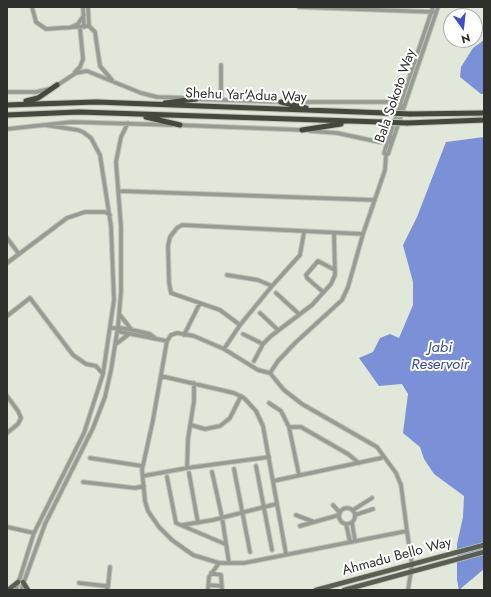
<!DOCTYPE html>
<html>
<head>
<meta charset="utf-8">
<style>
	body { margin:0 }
	#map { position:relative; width:491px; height:597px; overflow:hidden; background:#e1e8d9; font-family:Jost,sans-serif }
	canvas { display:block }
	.frame { position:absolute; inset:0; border:8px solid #2e302b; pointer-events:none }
	.north { position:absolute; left:443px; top:8px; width:40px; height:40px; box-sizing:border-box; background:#fff; border:1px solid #abacaa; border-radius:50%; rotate:165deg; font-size:11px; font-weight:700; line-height:16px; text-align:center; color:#2e302b }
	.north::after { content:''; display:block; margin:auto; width:14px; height:18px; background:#3d50c4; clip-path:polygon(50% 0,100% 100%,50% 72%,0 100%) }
</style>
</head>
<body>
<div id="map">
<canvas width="491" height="597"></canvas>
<div class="frame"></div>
<div class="north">N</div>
</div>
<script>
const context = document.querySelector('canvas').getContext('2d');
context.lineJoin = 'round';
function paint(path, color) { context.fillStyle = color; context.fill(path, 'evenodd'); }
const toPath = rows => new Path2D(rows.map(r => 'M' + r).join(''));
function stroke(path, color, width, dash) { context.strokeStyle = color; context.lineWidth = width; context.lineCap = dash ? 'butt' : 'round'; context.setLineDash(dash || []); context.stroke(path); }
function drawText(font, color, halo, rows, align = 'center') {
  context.font = font + ' Jost,sans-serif'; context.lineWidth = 4; context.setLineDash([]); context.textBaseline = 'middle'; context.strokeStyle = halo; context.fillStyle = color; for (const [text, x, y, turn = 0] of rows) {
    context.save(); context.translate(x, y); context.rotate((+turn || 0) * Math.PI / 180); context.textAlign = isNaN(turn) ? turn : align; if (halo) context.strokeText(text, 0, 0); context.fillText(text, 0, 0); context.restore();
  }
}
paint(toPath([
	[484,40,484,94,481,94,460,77,461,67,473,48],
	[484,137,484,569,459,590,457,580,457,544,463,517,464,496,434,474,424,459,420,447,403,433,408,394,402,384,379,386,359,358,373,352,380,338,390,334,399,338,413,305,413,282,403,245,417,217,446,142]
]), '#7b90d7');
const minor = toPath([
	[32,7,36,22,46,29,89,26],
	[83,7,84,27],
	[88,7,89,26],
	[299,7,434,12],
	[433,7,387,144,384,153,386,155,388,154,438,7],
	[89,26,95,32,100,66,112,80],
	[69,28,78,24,84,15],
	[221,65,221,100],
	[75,72,80,67,83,59,80,28],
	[56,86,76,73,87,71,141,93,157,97,187,98],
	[7,92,36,92,49,89],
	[195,99,281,102,390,102,401,105,402,111],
	[178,125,303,130],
	[7,129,72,122,172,125],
	[310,131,337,133,379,142,389,142,393,137],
	[119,191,375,200],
	[7,238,19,254],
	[7,263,67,218,85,212,105,212,110,215],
	[227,275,258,280,272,286],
	[323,292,307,278,306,275,318,261,335,270],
	[276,293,299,314],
	[260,313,278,330],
	[120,315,131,329],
	[7,316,30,298,73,355,86,364,96,366,103,374],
	[240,325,220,310,171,293,169,282,168,246,170,237,177,228,182,225,363,234],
	[111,328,121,328,137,331,150,334,155,338],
	[118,329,121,332,167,341,153,420,142,470,145,501,148,511,159,527,172,540,193,555,219,563,244,563,407,531,412,565,408,590],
	[243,334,263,344],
	[184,335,200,303],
	[167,341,171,335,177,333,194,336,224,349,258,370,270,373,284,390,302,404,377,447,396,473,401,485,407,531],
	[116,344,129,334],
	[224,349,240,325,272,286,300,255,304,232],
	[254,361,263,344,271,336,312,305,331,284,335,275,334,233],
	[270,373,278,361,295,343,342,300,348,287,363,234,385,170,386,155],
	[161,376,234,393,244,398,256,411,263,426,286,554],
	[7,396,18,411,21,418,18,424,7,433],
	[269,403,281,411,289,427,299,475],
	[191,425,205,429,220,426,230,418,241,396],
	[289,427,301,427,348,454,359,463],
	[90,458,142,466],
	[256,466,272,550],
	[187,468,188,439,194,401,194,383],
	[234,469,250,552],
	[212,472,222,517,229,563],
	[189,473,198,523],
	[143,476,187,468,269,457],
	[167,477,176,523,225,544],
	[273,481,381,458],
	[83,482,135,488,144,486],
	[333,505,340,513],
	'339 516a8 8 0 1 1 16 0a8 8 0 1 1-16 0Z',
	[353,510,372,498],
	[296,515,314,522],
	[355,515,373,509],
	[352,522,355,541],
	[346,524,350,542],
	[182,525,213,520,276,504],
	[300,526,339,515],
	[7,527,34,533],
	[211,573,221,575,222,590],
	[79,583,106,586,108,590],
	[209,585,222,586],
	[108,587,110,567],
	[16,590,34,533,84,433,103,374,114,300,111,226,100,155,91,138,83,132,78,130,45,125],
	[21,590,45,524,93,428,105,397,111,370,118,327,121,292,121,227,116,162,121,137,128,123],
	[208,590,209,577,219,563]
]);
const major = toPath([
	[23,582,28,590],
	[8,590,18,582],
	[316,590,484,545],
	[344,590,484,552]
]);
const highway = toPath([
	[26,101,38,98,57,85],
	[281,102,306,108],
	[165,103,196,99],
	[7,105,96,102,385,113],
	[410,114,484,113],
	[7,115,79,112,381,122],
	[146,117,180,125],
	[407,123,484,120],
	[302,130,341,124]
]);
stroke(minor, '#bdc3b6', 5.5);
stroke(major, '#bdc3b6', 6);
stroke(highway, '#bdc3b6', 7);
stroke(minor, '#989b94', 3.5);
stroke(major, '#595e53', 4.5);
stroke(highway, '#43493c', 5);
const highwayBridge = toPath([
	[385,113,410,114],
	[381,122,407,123]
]);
stroke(highwayBridge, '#bdc3b6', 7, []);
stroke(highwayBridge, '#43493c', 5);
drawText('14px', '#2e302b', '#fff', [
	["Shehu Yar'Adua Way",246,96,2],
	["Bala Sokoto Way",396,96,-71],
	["Ahmadu Bello Way",397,557,-15]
]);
drawText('italic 15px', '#38499e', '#fff', [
	["Jabi",440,348],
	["Reservoir",440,365]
]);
</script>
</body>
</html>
